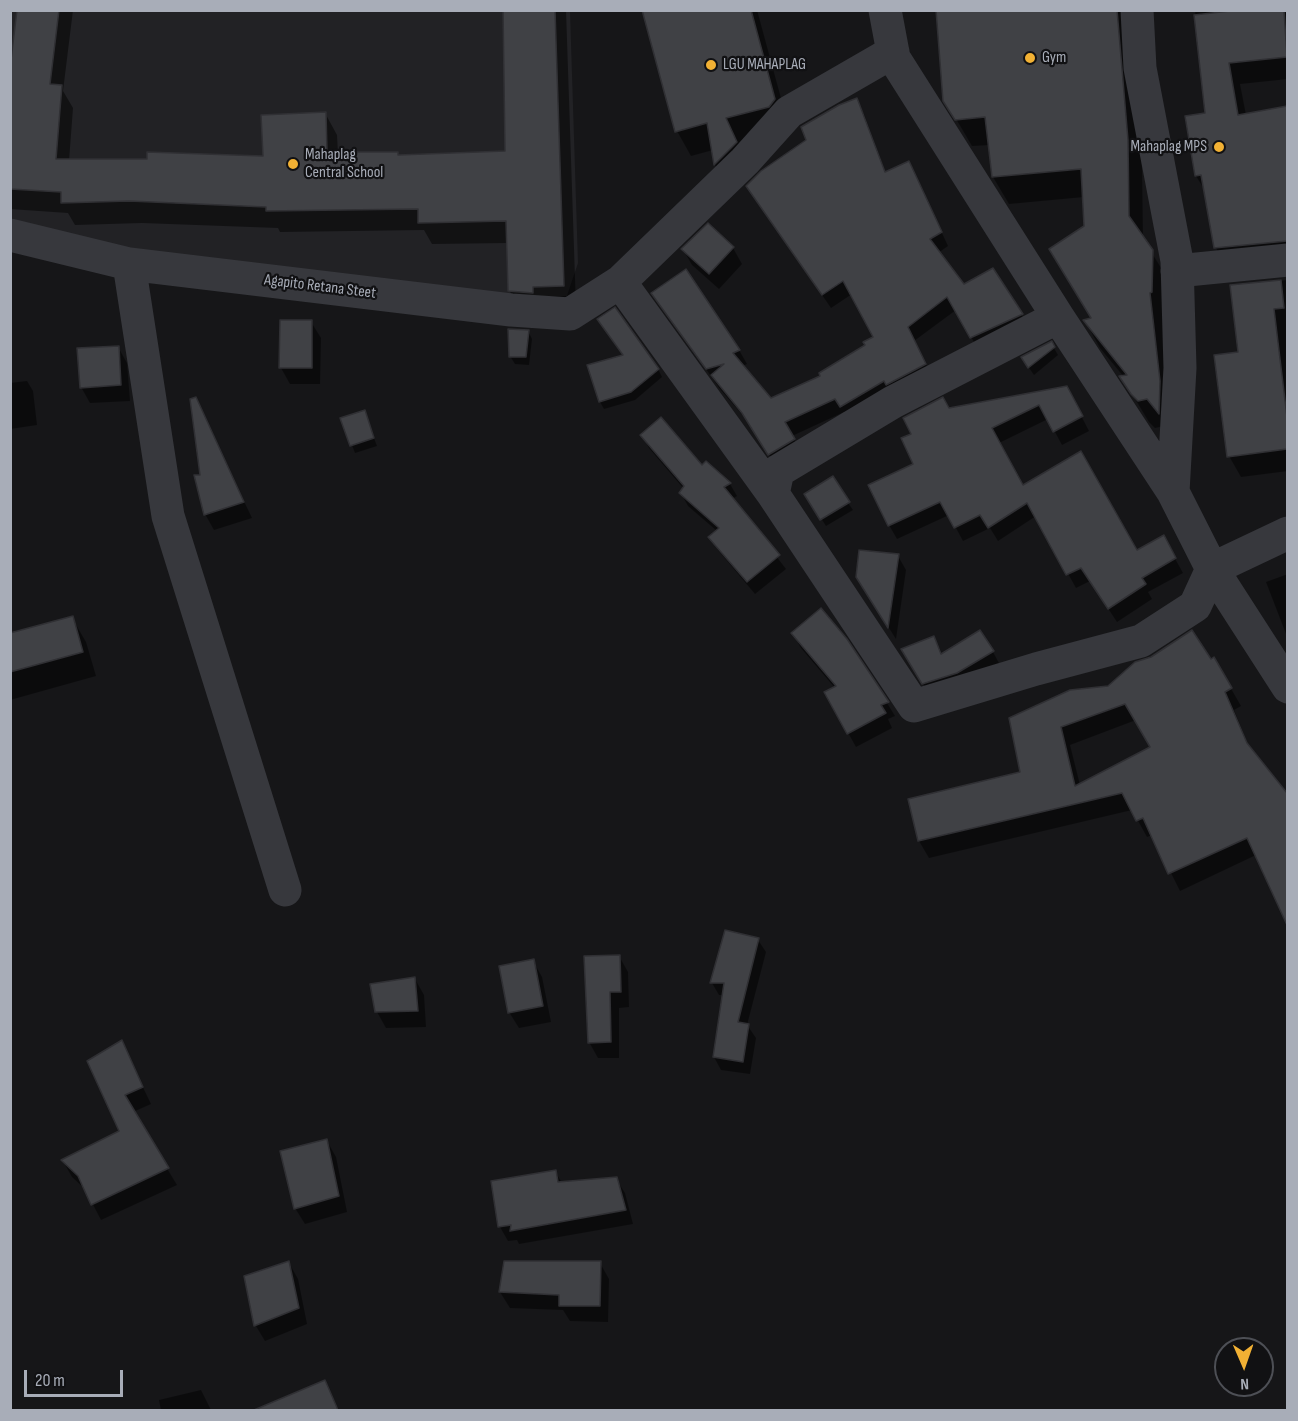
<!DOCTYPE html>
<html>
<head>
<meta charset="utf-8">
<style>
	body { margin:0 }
	#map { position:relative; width:1298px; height:1421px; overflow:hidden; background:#161618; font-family:"Sofia Sans Condensed",sans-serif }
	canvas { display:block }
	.frame { position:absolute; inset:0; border:12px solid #a8adb8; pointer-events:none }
	.north { position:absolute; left:1214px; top:1337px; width:60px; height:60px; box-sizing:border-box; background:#111113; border:2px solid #4d4f55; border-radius:50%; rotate:178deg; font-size:16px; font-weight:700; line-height:24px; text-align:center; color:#a8adb8 }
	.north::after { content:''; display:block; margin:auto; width:21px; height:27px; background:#f2b134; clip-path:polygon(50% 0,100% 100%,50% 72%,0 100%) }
	.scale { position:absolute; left:24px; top:1370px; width:99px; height:27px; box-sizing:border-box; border:3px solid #a8adb8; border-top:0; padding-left:8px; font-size:18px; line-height:21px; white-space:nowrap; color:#a8adb8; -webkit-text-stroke:4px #111113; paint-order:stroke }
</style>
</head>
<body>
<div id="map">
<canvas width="1298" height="1421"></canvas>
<div class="frame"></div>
<div class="north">N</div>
<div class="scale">20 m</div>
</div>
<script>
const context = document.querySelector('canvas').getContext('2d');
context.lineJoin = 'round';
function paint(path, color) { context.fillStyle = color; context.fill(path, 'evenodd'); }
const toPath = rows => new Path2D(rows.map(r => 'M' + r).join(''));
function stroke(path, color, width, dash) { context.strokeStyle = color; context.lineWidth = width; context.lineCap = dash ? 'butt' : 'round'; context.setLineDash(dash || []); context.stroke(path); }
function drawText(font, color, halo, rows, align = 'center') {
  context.font = font + ' "Sofia Sans Condensed",sans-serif'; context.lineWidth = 4.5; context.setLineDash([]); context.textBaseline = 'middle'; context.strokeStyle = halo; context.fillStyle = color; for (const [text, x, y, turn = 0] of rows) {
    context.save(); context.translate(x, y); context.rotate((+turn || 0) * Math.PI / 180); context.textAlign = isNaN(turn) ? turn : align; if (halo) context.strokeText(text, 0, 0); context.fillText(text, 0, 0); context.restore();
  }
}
paint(toPath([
	[10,11,570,11,578,263,567,296,511,297,11,237]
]), '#222225');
paint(toPath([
	[19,10,73,10,63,91,73,108,69,161,264,157,325,113,337,135,338,154,398,154,399,156,507,153,504,10,566,10,576,308,522,312,509,290,508,243,432,244,424,230,280,232,278,228,142,223,75,225,68,213,10,209,10,80],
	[643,10,757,10,788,124,783,131,739,143,750,167,729,188,715,165,713,150,691,156,677,131],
	[937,10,1129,10,1142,168,1143,239,1168,279,1164,426,1155,428,1149,422,1122,377,1124,377,1100,348,1085,321,1093,319,1084,197,1009,204,993,177,990,145,972,146,945,100],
	[1195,10,1284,10,1288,16,1288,79,1240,84,1246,115,1288,108,1288,263,1228,269,1216,248,1206,192,1196,176,1206,114],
	[856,100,864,114,886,173,908,163,916,177,948,246,938,253,963,286,992,270,1030,328,979,351,956,310,914,341,933,378,849,420,844,412,792,436,802,453,777,468,752,426,720,389,653,293,686,271,739,350,747,364,742,366,771,400,822,376,821,373,875,337,852,294,831,308,748,187],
	[733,248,742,264,719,289,692,265,683,249],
	[1288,280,1288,471,1241,477,1229,456,1240,353,1231,286],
	[281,322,311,322,321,338,320,384,290,384,281,368],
	[528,331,532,339,529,365,515,364,510,356],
	[1051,343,1058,355,1034,375,1027,365],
	[118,347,127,363,130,401,90,403,81,387],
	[658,369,662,377,635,400,604,409,600,402],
	[27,381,33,391,37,425,10,429,10,383],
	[195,399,252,518,214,530,205,514],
	[1074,402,1089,431,1062,445,1048,419,999,443,1023,487,1136,552,1163,537,1183,573,1148,592,1152,599,1117,622,1090,581,1076,588,1036,516,998,541,990,528,963,541,949,515,897,539,889,525,915,465,913,435,948,409],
	[364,412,377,446,355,453,342,419],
	[642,435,702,468,706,464,730,484,737,496,732,499,786,569,755,594,718,550,710,537,717,531,688,506,681,493,684,489,649,448],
	[806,495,848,503,853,510,826,526],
	[898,556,906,570,896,639,866,592],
	[1288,574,1288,639,1266,582],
	[72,618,86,642,96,676,10,700,10,635],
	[793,634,887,703,895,716,888,719,892,728,856,747,826,693,835,688,801,648],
	[934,638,943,655,993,652,1000,665,931,697,903,650],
	[1214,659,1241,706,1234,710,1252,754,1288,796,1288,901,1281,904,1256,855,1180,891,1152,835,1147,837,1132,810,929,858,919,841,909,800,1022,773,1011,719],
	[1136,720,1152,747,1080,785,1070,745],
	[758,940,766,952,747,1025,756,1038,750,1074,721,1070,714,1057,723,995,719,995,712,983],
	[619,956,628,972,629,1007,619,1008,619,1058,598,1058,589,1042],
	[533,961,542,977,551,1022,519,1028,509,1012],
	[415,979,424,995,426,1027,386,1028,377,1012],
	[121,1042,151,1104,133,1112,177,1185,101,1220,85,1189,72,1177,63,1161,121,1132],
	[327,1141,336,1157,347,1212,305,1224,295,1208],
	[555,1171,562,1183,616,1179,625,1193,633,1224,519,1244,517,1240,508,1241,500,1227,492,1182],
	[289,1263,298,1279,307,1324,265,1341,256,1326,246,1277],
	[600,1263,609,1279,608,1322,570,1321,563,1310,510,1308,500,1292],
	[325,1382,339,1410,272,1410,270,1405],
	[201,1390,211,1410,161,1410,159,1400]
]), '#0007');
const building = toPath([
	[17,10,59,10,50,84,62,85,56,159,147,159,147,152,263,156,261,115,326,112,327,152,398,152,398,155,505,151,503,10,555,10,564,286,533,287,533,293,508,291,506,221,418,223,418,209,266,211,266,207,129,201,61,203,61,192,10,189,10,68,17,10],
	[642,10,751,10,775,99,769,107,726,118,737,142,714,165,707,123,675,132,642,10],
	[936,10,1117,10,1128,140,1129,216,1153,250,1152,292,1150,293,1160,381,1159,414,1147,399,1138,401,1131,394,1119,376,1127,375,1083,320,1091,318,1049,249,1084,226,1081,169,992,177,985,117,955,120,943,101,936,10],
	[1239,10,1284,10,1287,57,1229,63,1238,115,1287,106,1287,241,1214,248,1201,175,1195,176,1185,116,1205,113,1194,15,1239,10],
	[857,98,885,172,909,161,942,232,930,239,964,284,993,268,1023,314,970,338,947,297,908,327,926,364,886,385,884,381,840,407,835,399,785,422,795,439,768,455,742,413,711,375,724,364,706,369,651,293,686,269,740,350,733,353,771,398,820,376,819,373,865,345,863,342,873,337,843,281,822,295,746,186,761,171,806,140,801,127,839,105,857,98],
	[708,223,734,247,709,274,681,249,708,223],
	[1281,280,1284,308,1274,309,1287,417,1287,449,1227,457,1214,355,1238,352,1230,285,1281,280],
	[615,307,659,369,631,392,599,402,587,365,623,355,597,319,615,307],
	[280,320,312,320,312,368,279,368,280,320],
	[508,329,529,330,526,357,509,357,508,329],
	[1052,341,1055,347,1028,368,1021,357,1052,341],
	[119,346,121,385,80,388,77,348,119,346],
	[1067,386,1083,416,1053,432,1039,405,992,428,1023,485,1081,451,1137,550,1164,535,1176,558,1142,578,1146,584,1108,609,1081,568,1066,575,1027,503,988,528,980,515,954,528,940,502,888,526,868,485,913,464,901,438,911,434,903,418,943,397,949,408,1067,386],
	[196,397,244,502,204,515,194,475,200,475,190,399,196,397],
	[365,410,374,438,350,446,340,418,365,410],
	[661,417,702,465,706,461,731,483,724,487,780,555,747,582,708,537,719,528,679,493,684,486,640,435,661,417],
	[833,476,850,502,820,520,804,494,833,476],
	[859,550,899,554,888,628,856,577,859,550],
	[821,608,847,639,889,702,881,705,886,713,847,734,824,692,836,686,791,633,821,608],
	[73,616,83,652,10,672,10,633,73,616],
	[980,630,994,651,957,673,922,684,901,649,934,636,941,654,980,630],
	[1192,630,1211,659,1214,657,1232,688,1225,692,1247,743,1287,793,1287,925,1247,838,1168,874,1143,818,1136,821,1122,793,918,841,908,799,1020,772,1009,718,1070,690,1108,686,1135,662,1151,657,1192,630],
	[1125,704,1150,747,1075,786,1061,727,1125,704],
	[725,930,759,938,738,1022,749,1024,743,1062,713,1057,724,983,710,983,725,930],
	[620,955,621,992,610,992,611,1042,588,1043,584,956,620,955],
	[534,959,543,1006,508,1013,499,966,534,959],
	[415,977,418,1011,375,1012,370,984,415,977],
	[122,1040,143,1087,125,1095,169,1168,91,1205,78,1176,61,1160,119,1131,87,1061,122,1040],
	[327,1139,339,1196,294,1209,280,1151,327,1139],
	[556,1170,558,1182,617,1177,626,1210,510,1231,511,1225,498,1227,491,1181,556,1170],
	[289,1261,299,1308,254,1326,244,1276,289,1261],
	[504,1261,601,1261,600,1306,559,1306,559,1295,499,1292,504,1261],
	[325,1380,338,1410,254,1410,325,1380]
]);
paint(building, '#404145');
stroke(building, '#303034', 1.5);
stroke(toPath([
	[885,10,894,58,1058,317,1173,492,1212,569,1288,687],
	[1137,10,1140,68,1177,261,1180,368,1173,492],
	[10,235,129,264,168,516,285,890],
	[129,264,511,310,570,314,620,282,745,161,789,112,893,52],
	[1177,271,1288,260],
	[620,282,773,494],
	[1058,317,893,402,778,471,773,494,914,706,1036,669,1141,641,1195,606,1212,569,1288,533]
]), '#37383d', 33);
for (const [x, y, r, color] of [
	[1030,58,6,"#f2b134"],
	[711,65,6,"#f2b134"],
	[1219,147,6,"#f2b134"],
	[293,164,6,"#f2b134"]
]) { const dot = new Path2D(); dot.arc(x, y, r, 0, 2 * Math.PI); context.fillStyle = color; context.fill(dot); stroke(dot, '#111113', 2); }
drawText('16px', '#a8adb8', '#111113', [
	["Gym",1042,58],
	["LGU MAHAPLAG",723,65],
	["Mahaplag MPS",1207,147,"right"],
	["Mahaplag",305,155],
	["Central School",305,173]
], 'left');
drawText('16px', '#a8adb8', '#111113', [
	["Agapito Retana Steet",320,287,7]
]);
</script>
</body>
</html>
